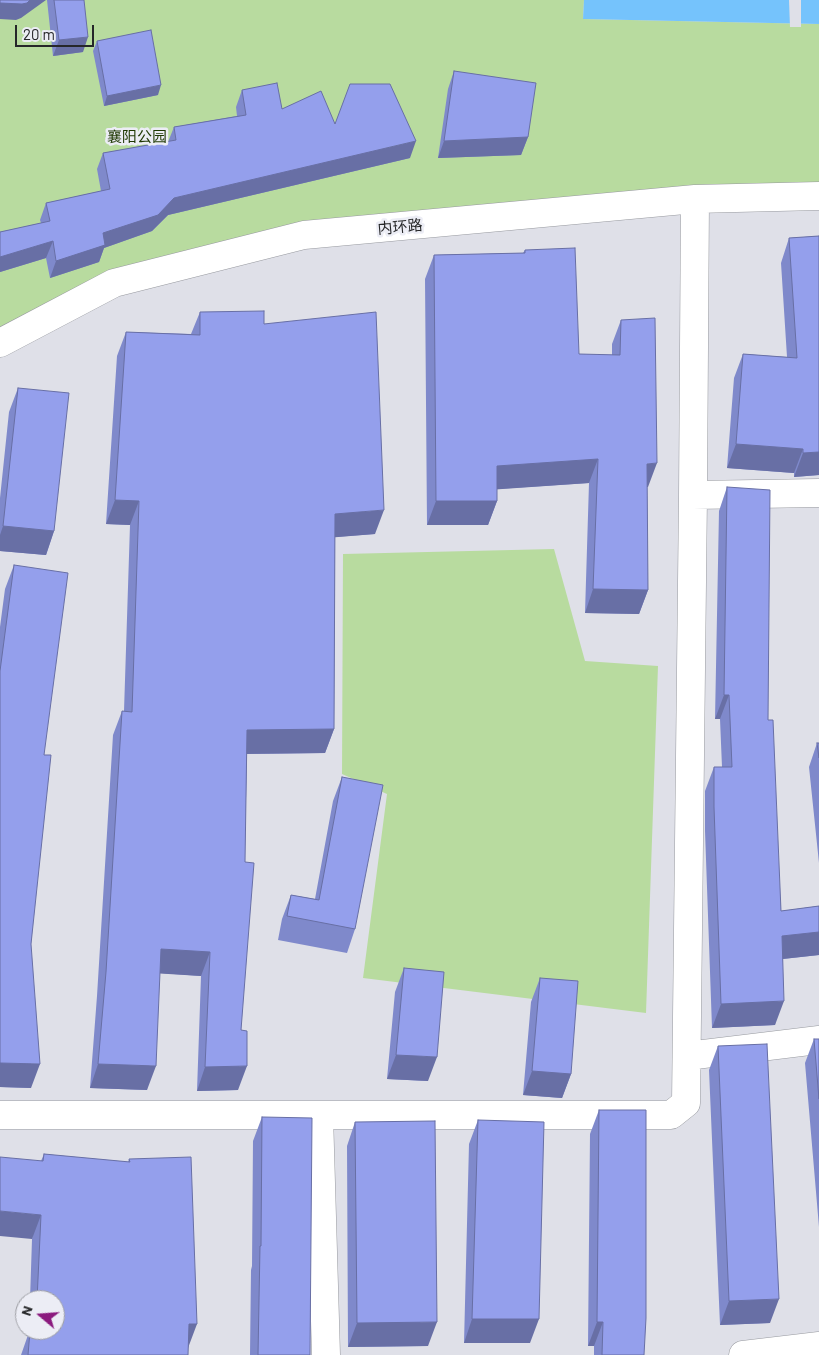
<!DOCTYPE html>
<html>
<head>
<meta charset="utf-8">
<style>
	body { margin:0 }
	#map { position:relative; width:819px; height:1355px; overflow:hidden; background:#dfe0e8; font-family:Barlow,sans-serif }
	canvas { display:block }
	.north { position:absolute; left:15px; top:1290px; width:50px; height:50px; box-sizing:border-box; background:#ecedf5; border:1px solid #9d9ea3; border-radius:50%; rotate:288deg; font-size:14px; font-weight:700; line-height:20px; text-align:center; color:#262729 }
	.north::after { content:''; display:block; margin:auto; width:18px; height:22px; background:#8b1a7e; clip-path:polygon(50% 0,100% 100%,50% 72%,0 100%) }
	.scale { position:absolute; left:15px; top:25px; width:79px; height:22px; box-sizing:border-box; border:2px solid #262729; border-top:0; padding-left:6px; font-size:15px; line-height:18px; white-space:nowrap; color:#262729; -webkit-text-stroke:4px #ecedf5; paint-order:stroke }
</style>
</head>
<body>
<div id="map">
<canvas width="819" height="1355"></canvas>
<div class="north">N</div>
<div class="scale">20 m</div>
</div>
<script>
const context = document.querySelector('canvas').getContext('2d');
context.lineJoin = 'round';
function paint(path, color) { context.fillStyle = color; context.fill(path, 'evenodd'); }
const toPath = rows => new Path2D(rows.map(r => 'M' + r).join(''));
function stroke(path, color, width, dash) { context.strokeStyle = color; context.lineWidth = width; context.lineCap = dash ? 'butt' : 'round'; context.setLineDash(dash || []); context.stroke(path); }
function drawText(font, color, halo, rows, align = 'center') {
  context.font = font + ' Barlow,"Noto Sans SC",sans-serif'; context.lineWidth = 5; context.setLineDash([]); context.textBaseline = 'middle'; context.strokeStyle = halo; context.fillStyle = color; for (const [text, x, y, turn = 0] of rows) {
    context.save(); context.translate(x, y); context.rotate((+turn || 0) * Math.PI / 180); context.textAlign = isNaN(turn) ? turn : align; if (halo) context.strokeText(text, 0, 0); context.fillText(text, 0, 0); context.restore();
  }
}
paint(toPath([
	[0,0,584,0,583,19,819,24,819,196,304,235,114,283,0,343],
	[554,549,585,661,658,666,646,1013,363,978,387,794,342,774,343,554]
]), '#b8db9f');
paint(toPath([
	[584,0,819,0,819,24,583,19]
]), '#75c3fc');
paint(toPath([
	[789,0,801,0,801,27,790,27]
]), '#dfe0e8');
const minor = toPath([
	[695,199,693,495,819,493],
	[0,343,114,283,304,235,695,199,819,196],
	[687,1056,819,1040],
	[0,1115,319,1115,326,1355],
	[319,1115,671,1115,686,1103,693,495],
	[743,1355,819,1346]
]);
stroke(minor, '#97999f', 29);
stroke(minor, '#fff', 28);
paint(toPath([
	[47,0,84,0,83,52,53,56],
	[97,41,158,95,104,106,93,51],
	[454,71,528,137,521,155,438,158,448,89],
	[242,90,282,109,335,124,410,158,168,215,152,231,104,248,99,262,50,278,46,258,0,272,0,232,41,223,40,220,46,203,101,191,97,169,103,153,168,142,174,127,237,116,236,107],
	[819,236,819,475,794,477,794,473,727,468,734,378,743,354,787,357,781,263,789,238],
	[525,250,579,354,612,355,612,344,621,320,648,487,647,487,648,590,639,614,585,613,589,483,497,489,497,501,488,525,427,525,425,279,434,255,523,253],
	[200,312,264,324,375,534,335,537,334,729,325,753,247,754,241,1030,238,1090,197,1091,201,976,160,973,147,1090,90,1088,97,996,113,735,122,711,124,711,130,525,106,524,117,356,126,332,191,334],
	[18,388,54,531,46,555,0,551,0,498,9,412],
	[727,487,768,720,781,911,819,906,819,955,783,959,775,1025,712,1028,705,831,705,791,714,767,722,767,720,719,715,719,719,511],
	[14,565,44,755,31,944,31,1088,0,1087,0,627,5,589],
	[817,743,819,743,819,863,809,767],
	[342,777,355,929,347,953,278,940,282,919,291,895,315,899,333,801],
	[404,968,428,1081,387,1079,395,992],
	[540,978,571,1074,562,1098,523,1095,531,1002],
	[814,1039,819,1039,819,1227,805,1063],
	[718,1046,770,1323,720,1325,709,1070],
	[599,1110,644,1355,594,1355,594,1346,588,1346,590,1134],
	[262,1117,310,1355,250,1355,251,1270,252,1266,253,1141],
	[478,1120,530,1343,464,1343,469,1144],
	[355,1122,428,1346,348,1347,347,1146],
	[44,1154,128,1162,129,1159,188,1348,188,1355,21,1355,28,1335,28,1330,55,1330,55,1300,30,1300,32,1239,41,1161]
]), '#7f89cb');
paint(toPath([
	[30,0,46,0,21,18,16,20,0,19,0,3],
	[88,37,83,52,53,56,59,40],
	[161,85,158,95,104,106,107,96],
	[528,137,521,155,438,158,444,141],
	[416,141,410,158,168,215,152,231,104,248,99,262,50,278,56,261,103,233,174,198],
	[53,241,46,258,0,272,0,257],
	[736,444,803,449,794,473,727,468],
	[819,452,819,475,794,477,803,453],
	[598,459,589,483,488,490,497,466],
	[657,463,648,487,638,488,647,464],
	[115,500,139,501,130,525,106,524],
	[436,501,497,501,488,525,427,525],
	[384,510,375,534,326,538,335,514],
	[3,526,54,531,46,555,0,551,0,535],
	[593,589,648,590,639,614,585,613],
	[724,695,729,695,720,719,715,719],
	[334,729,325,753,238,754,247,730],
	[819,932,819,955,773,960,782,936],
	[161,949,210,952,201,976,152,973],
	[784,1001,775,1025,712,1028,721,1004],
	[396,1055,437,1057,428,1081,387,1079],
	[0,1063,40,1064,31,1088,0,1087],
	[98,1064,156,1066,147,1090,90,1088],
	[247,1066,238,1090,197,1091,205,1067],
	[532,1071,571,1074,562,1098,523,1095],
	[0,1211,41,1215,32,1239,0,1236],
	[779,1299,770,1323,720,1325,729,1301],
	[472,1319,539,1319,530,1343,464,1343],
	[437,1322,428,1346,348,1347,357,1323],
	[597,1322,603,1322,594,1346,588,1346],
	[189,1324,197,1324,188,1348,180,1349]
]), '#686fa5');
const building = toPath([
	[0,0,30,0,27,3,22,4,0,3,0,0],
	[54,0,84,0,88,37,59,40,54,0],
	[151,30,161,85,107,96,97,41,151,30],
	[454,71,536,83,528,137,444,141,454,71],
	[277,83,282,109,321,91,335,124,350,84,390,84,416,141,174,198,158,215,103,233,105,245,56,261,53,241,0,257,0,232,50,221,46,203,110,189,103,153,176,140,174,127,246,115,242,90,277,83],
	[819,236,819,452,803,453,803,449,736,444,743,354,797,358,789,238,819,236],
	[575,248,579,354,620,355,621,320,655,318,657,463,647,464,648,590,593,589,598,459,497,466,497,501,436,501,434,255,525,253,525,250,575,248],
	[264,311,264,324,376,312,384,510,335,514,334,729,247,730,245,862,254,863,241,1030,247,1031,247,1066,205,1067,210,952,161,949,156,1066,98,1064,106,972,122,711,132,712,139,501,115,500,126,332,200,335,200,312,264,311],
	[18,388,69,393,54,531,3,526,18,388],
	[727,487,770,490,768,720,773,720,781,911,819,906,819,932,782,936,784,1001,721,1004,714,807,714,767,732,767,729,695,724,695,727,487],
	[14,565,68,573,44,755,51,755,31,944,40,1064,0,1063,0,671,14,565],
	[817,743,819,743,819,758,817,743],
	[342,777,383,785,355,929,287,916,291,895,319,900,342,777],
	[404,968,444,972,437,1057,396,1055,404,968],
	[540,978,578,981,571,1074,532,1071,540,978],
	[814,1039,819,1039,819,1099,814,1039],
	[767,1044,779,1299,729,1301,718,1046,767,1044],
	[599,1110,646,1110,646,1318,644,1355,602,1355,603,1322,597,1322,599,1110],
	[262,1117,312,1118,310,1355,258,1355,260,1246,261,1246,262,1117],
	[478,1120,544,1122,539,1319,472,1319,478,1120],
	[435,1121,437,1322,357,1323,355,1122,435,1121],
	[44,1154,130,1162,129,1159,191,1157,197,1324,189,1324,188,1355,28,1355,30,1331,55,1330,55,1300,37,1300,41,1215,0,1211,0,1157,43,1161,44,1154]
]);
paint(building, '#949fec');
stroke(building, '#686fa5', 1);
drawText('15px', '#1d3700', '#ecedf5', [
	["襄阳公园",137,137]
]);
drawText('15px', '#262729', '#ecedf5', [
	["内环路",400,227,-5]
]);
</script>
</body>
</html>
